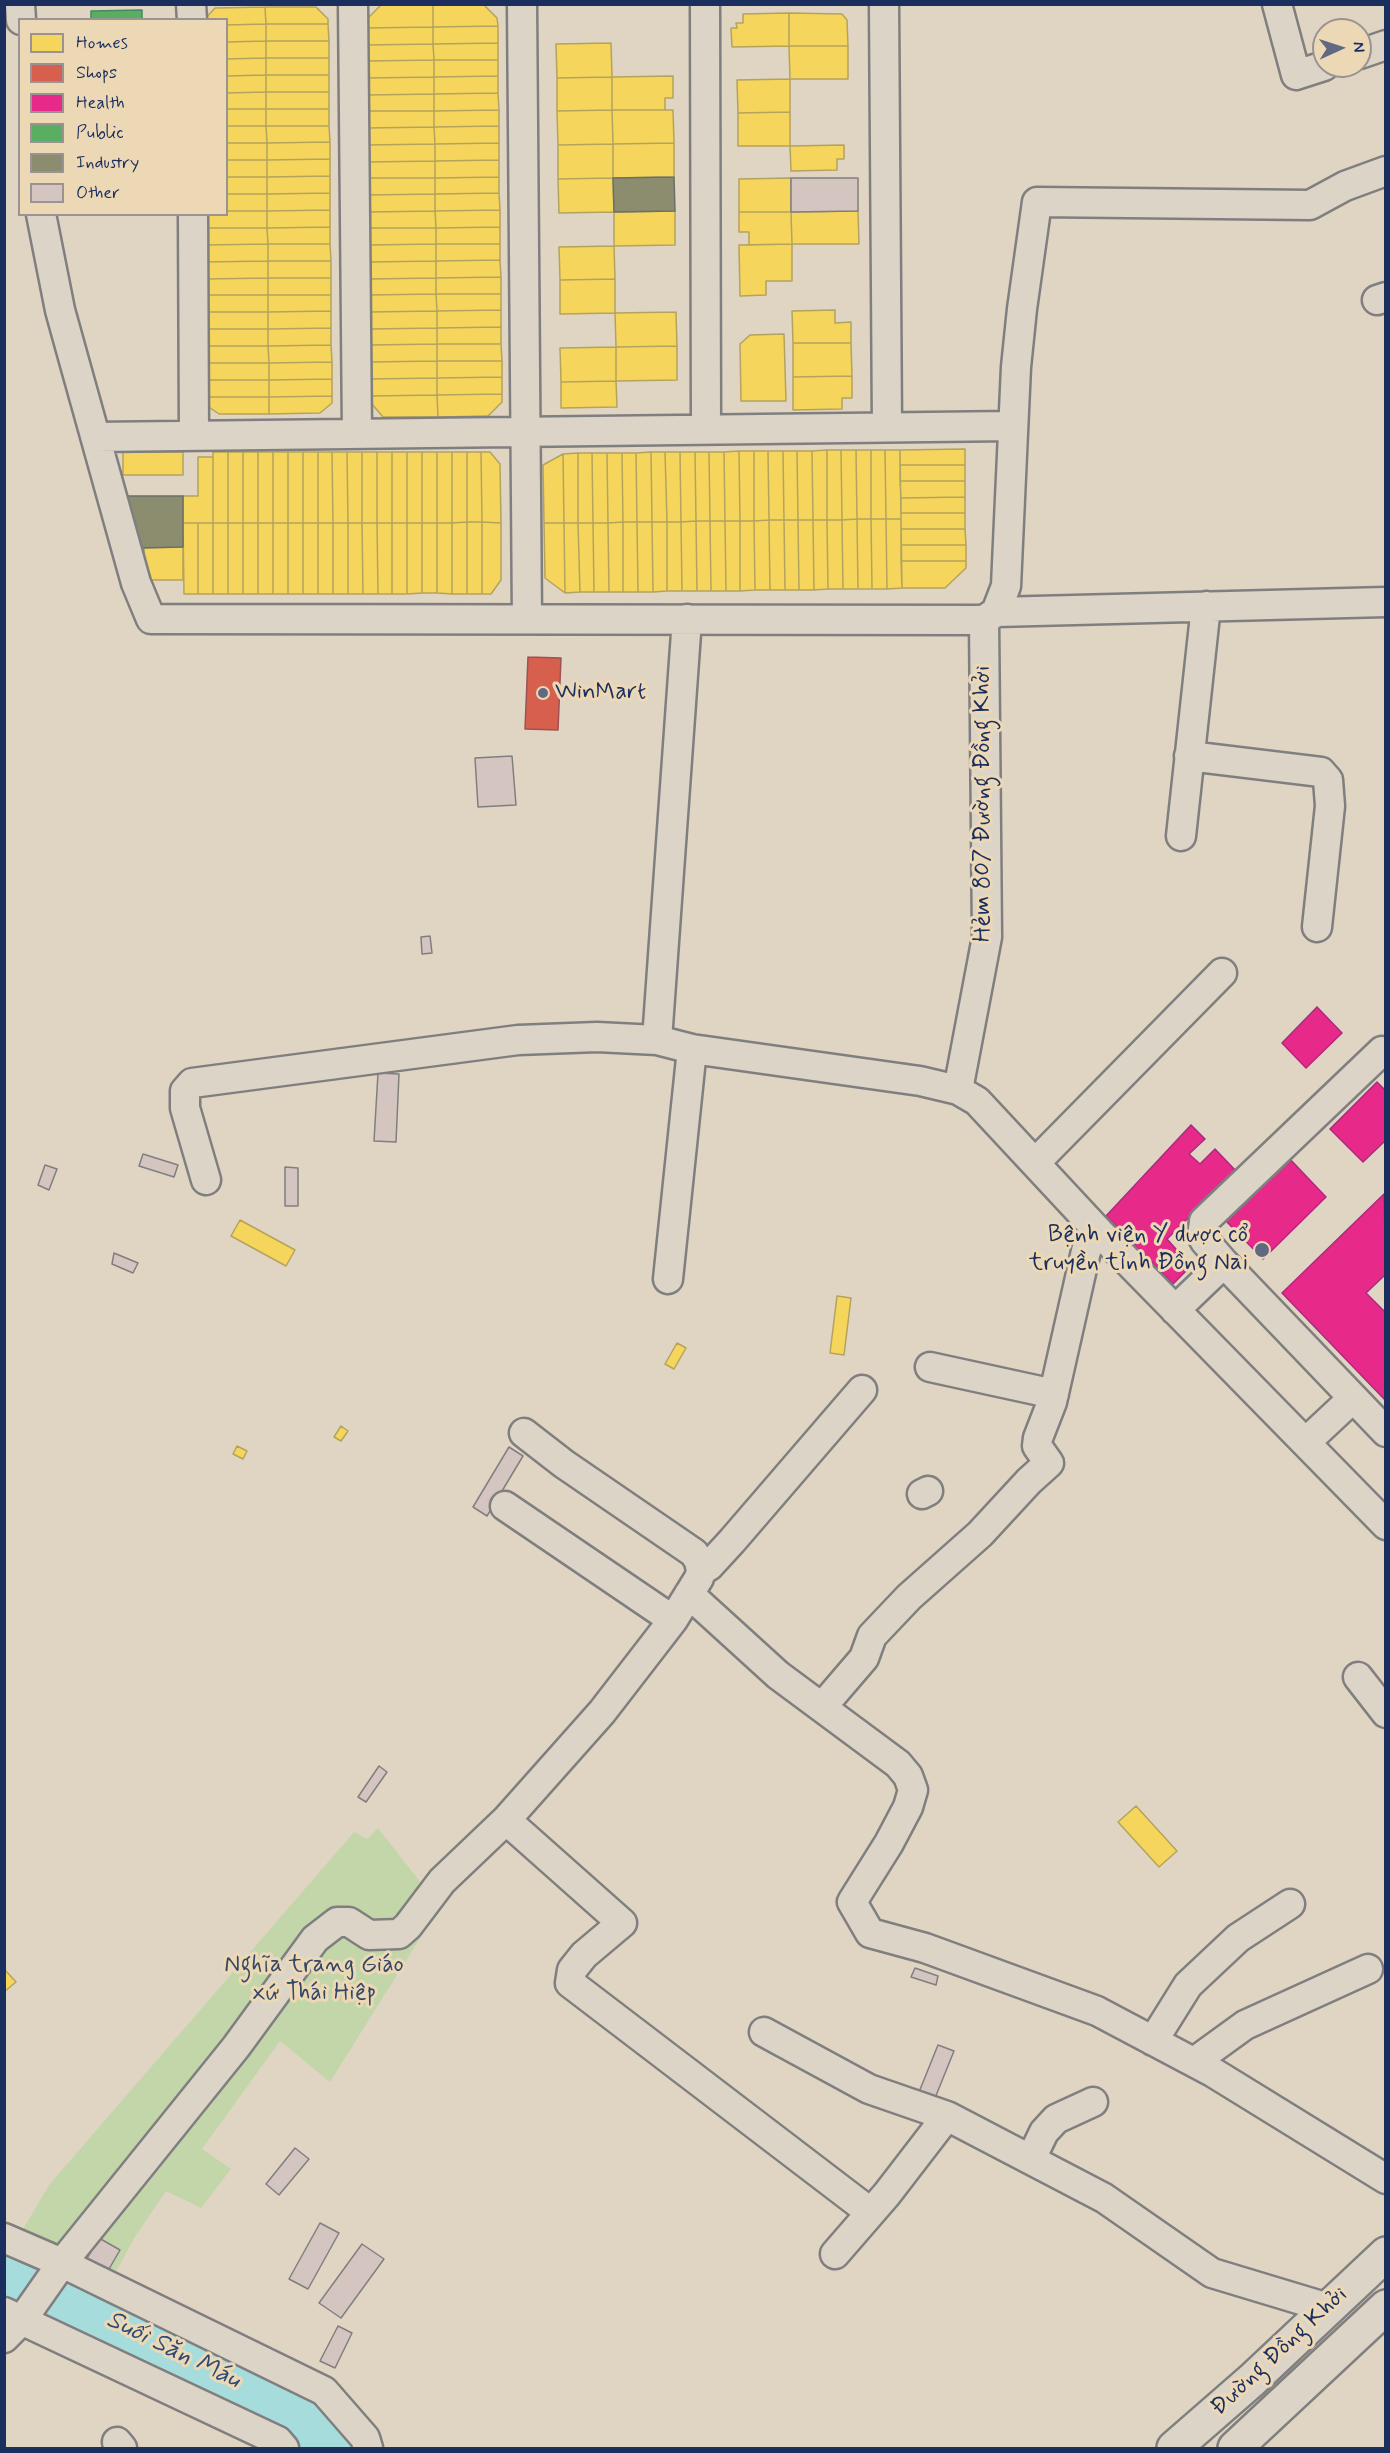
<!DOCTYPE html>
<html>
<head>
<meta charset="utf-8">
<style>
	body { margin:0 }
	#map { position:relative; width:1390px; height:2453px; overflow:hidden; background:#e0d5c3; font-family:Mynerve,sans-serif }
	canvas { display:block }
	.frame { position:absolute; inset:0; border:6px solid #1b2f5e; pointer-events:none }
	.legend { position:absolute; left:18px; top:18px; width:210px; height:198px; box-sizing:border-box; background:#edd8b6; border:2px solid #999493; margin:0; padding:8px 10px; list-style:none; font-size:18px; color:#1b2f5e }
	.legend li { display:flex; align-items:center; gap:12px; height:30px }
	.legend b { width:30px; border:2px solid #999493 }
	.north { position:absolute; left:1312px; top:18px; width:60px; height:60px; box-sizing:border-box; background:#edd8b6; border:2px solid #999493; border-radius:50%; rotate:87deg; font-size:16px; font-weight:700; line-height:24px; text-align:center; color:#1b2f5e }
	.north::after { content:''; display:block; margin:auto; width:21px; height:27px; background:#606981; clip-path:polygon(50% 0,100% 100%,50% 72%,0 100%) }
</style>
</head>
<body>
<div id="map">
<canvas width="1390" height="2453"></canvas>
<div class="frame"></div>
<ul class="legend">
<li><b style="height:16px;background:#f6d55c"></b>Homes</li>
<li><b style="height:16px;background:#d6604d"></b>Shops</li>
<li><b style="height:16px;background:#e7298a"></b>Health</li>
<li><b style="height:16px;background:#5aae61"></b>Public</li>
<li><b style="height:16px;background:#8c8c6e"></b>Industry</li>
<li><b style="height:16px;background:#d5c5c1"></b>Other</li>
</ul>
<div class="north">N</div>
</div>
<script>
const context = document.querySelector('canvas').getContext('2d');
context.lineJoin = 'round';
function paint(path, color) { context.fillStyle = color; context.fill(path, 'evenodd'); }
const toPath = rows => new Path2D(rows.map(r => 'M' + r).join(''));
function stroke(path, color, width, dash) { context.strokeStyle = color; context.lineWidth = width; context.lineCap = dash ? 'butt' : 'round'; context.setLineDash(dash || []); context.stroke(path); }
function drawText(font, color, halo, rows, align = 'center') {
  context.font = font + ' Mynerve,sans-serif'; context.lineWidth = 6; context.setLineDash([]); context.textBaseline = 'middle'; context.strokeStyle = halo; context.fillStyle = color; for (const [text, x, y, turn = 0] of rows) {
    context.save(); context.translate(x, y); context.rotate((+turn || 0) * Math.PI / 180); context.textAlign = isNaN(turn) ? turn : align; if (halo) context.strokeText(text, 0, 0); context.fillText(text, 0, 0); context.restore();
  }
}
paint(toPath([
	[378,1828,428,1892,442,1903,330,2082,280,2041,202,2149,231,2169,201,2208,166,2191,135,2237,112,2279,19,2236,49,2185,354,1832,367,1839]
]), '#c3d6aa');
paint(toPath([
	[5,2247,319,2398,360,2448,295,2448,5,2304]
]), '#a7dcdd');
const homes = toPath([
	[433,4,483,4,497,18,498,26,433,27,433,4],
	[433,4,433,27,366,28,366,20,381,5,433,4],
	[265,7,316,7,328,19,328,24,266,24,265,7],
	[265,7,266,24,226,25,226,20,204,20,215,8,265,7],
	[789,13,789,46,732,47,731,28,737,28,736,23,743,23,743,14,789,13],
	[789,13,842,14,847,20,848,46,789,46,789,13],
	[266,24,328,24,329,41,266,41,266,24],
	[266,24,266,41,226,42,226,25,266,24],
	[498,26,498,43,433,44,433,27,498,26],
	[433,27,433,44,366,45,366,28,433,27],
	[266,41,329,41,329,58,266,58,266,41],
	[266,41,266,58,226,59,226,42,266,41],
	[498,43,498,60,434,60,433,44,498,43],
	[611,43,612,77,557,78,556,44,611,43],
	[433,44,434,60,367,61,366,45,433,44],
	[789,46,848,46,848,79,790,79,789,46],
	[266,58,329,58,329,75,266,75,266,58],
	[266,58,266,75,226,76,226,59,266,58],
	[434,60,498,60,498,76,434,77,434,60],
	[434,60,434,77,367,78,367,61,434,60],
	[266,75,329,75,329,92,266,92,266,75],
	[266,75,266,92,226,93,226,76,266,75],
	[498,76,498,93,434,94,434,77,498,76],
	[673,76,673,98,665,98,665,110,612,110,612,77,673,76],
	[434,77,434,94,367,95,367,78,434,77],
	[612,77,612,110,557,111,557,78,612,77],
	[790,79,790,112,738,113,737,80,790,79],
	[266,92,329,92,329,109,266,109,266,92],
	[266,92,266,109,226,109,226,93,266,92],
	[498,93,499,110,434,111,434,94,498,93],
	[434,94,434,111,367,111,367,95,434,94],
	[226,109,266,109,266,126,226,126,226,109],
	[266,109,329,109,329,126,266,126,266,109],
	[499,110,499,126,434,127,434,111,499,110],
	[612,110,613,144,558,145,557,111,612,110],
	[612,110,673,110,674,143,613,144,612,110],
	[367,111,434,111,434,127,367,128,367,111],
	[790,112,790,146,738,146,738,113,790,112],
	[226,126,266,126,267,143,226,143,226,126],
	[266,126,329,126,330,142,267,143,266,126],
	[499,126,499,143,435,144,434,127,499,126],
	[434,127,435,144,367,145,367,128,434,127],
	[330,142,330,159,267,160,267,143,330,142],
	[226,143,267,143,267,160,226,160,226,143],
	[499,143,499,160,435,161,435,144,499,143],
	[674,143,674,177,613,178,613,144,674,143],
	[435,144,435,161,368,162,367,145,435,144],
	[613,144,613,178,558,179,558,145,613,144],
	[844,145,844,159,837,159,837,170,791,171,790,146,844,145],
	[330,159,330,176,267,177,267,160,330,159],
	[226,160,267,160,267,177,226,177,226,160],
	[499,160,499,177,435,178,435,161,499,160],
	[435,161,435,178,368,178,368,162,435,161],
	[330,176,330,193,267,194,267,177,330,176],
	[226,177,267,177,267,194,226,194,226,177],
	[499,177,499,193,435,194,435,178,499,177],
	[368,178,435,178,435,194,368,195,368,178],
	[613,178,614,212,559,213,558,179,613,178],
	[791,178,791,212,739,212,739,179,791,178],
	[330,193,330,210,267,211,267,194,330,193],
	[499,193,500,210,435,211,435,194,499,193],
	[226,194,267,194,267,211,226,211,226,194],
	[435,194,435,211,368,212,368,195,435,194],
	[330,210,330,227,267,228,267,211,330,210],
	[500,210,500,227,436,228,435,211,500,210],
	[226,211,267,211,267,228,205,228,205,214,226,214,226,211],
	[435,211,436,228,368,228,368,212,435,211],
	[675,211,675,245,614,246,614,212,675,211],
	[858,211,859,244,792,244,791,212,858,211],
	[739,212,791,212,792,244,749,245,749,232,739,232,739,212],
	[330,227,330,244,268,244,267,228,330,227],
	[500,227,500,244,436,244,436,228,500,227],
	[205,228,267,228,268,244,205,245,205,228],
	[368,228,436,228,436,244,369,245,368,228],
	[268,244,330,244,331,261,268,261,268,244],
	[268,244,268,261,205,262,205,245,268,244],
	[436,244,500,244,500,260,436,261,436,244],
	[436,244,436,261,369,262,369,245,436,244],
	[792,244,792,281,766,281,766,295,740,296,739,245,792,244],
	[614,246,615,279,560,280,559,247,614,246],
	[500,260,501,277,436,278,436,261,500,260],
	[268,261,331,261,331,278,268,278,268,261],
	[268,261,268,278,205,279,205,262,268,261],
	[436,261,436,278,369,279,369,262,436,261],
	[501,277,501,294,436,294,436,278,501,277],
	[268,278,331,278,331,295,268,295,268,278],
	[268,278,268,295,205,295,205,279,268,278],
	[436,278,436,294,369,295,369,279,436,278],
	[615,279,615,313,560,314,560,280,615,279],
	[436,294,501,294,501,310,437,311,436,294],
	[436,294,437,311,369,312,369,295,436,294],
	[205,295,268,295,268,312,206,312,205,295],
	[268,295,331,295,331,311,268,312,268,295],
	[501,310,501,327,437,328,437,311,501,310],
	[835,310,835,323,851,322,851,343,793,343,792,311,835,310],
	[331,311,331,328,268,329,268,312,331,311],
	[437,311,437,328,370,329,369,312,437,311],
	[206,312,268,312,268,329,206,329,206,312],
	[676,312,677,346,616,347,615,313,676,312],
	[501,327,501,344,437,344,437,328,501,327],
	[331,328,331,345,268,346,268,329,331,328],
	[437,328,437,344,370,345,370,329,437,328],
	[206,329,268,329,268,346,206,346,206,329],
	[784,334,786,401,741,401,740,344,750,335,784,334],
	[793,343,851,343,852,376,793,377,793,343],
	[437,344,501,344,502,361,437,361,437,344],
	[437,344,437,361,370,362,370,345,437,344],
	[331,345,332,362,269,363,268,346,331,345],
	[206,346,268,346,269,363,206,363,206,346],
	[677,346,677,380,616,381,616,347,677,346],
	[616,347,616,381,561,382,560,348,616,347],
	[437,361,502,361,502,377,437,378,437,361],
	[437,361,437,378,370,379,370,362,437,361],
	[332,362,332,379,269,380,269,363,332,362],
	[206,363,269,363,269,380,206,380,206,363],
	[852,376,852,398,842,398,842,409,793,410,793,377,852,376],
	[502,377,502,394,437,395,437,378,502,377],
	[437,378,437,395,371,396,370,379,437,378],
	[332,379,332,396,269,397,269,380,332,379],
	[206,380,269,380,269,397,206,397,206,380],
	[616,381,617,407,561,408,561,382,616,381],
	[502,394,502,402,488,416,438,417,437,395,502,394],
	[437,395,438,417,383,417,371,403,371,396,437,395],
	[332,396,332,403,320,413,269,414,269,397,332,396],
	[206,397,269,397,269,414,219,414,206,405,206,397],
	[965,449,965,465,900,465,900,450,965,449],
	[827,450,827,520,813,520,812,451,827,450],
	[827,450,841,450,842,520,827,520,827,450],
	[841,450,856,450,857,519,842,520,841,450],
	[856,450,871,450,871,519,857,519,856,450],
	[871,450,885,450,886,519,871,519,871,450],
	[885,450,900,450,901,519,886,519,885,450],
	[739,451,740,521,725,521,724,452,739,451],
	[739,451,754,451,754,521,740,521,739,451],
	[754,451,768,451,769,520,754,521,754,451],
	[768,451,783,451,784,520,769,520,768,451],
	[783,451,797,451,798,520,784,520,783,451],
	[797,451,812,451,813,520,798,520,797,451],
	[123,452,183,452,183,475,123,475,123,452],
	[213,452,228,452,228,523,213,523,213,452],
	[228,452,243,452,243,523,228,523,228,452],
	[243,452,258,452,258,523,243,523,243,452],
	[258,452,273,452,273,523,258,523,258,452],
	[273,452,288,452,288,523,273,523,273,452],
	[288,452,303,452,303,523,288,523,288,452],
	[303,452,318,452,318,523,303,523,303,452],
	[318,452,332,452,333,523,318,523,318,452],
	[332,452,347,452,348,523,333,523,332,452],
	[347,452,362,452,362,523,348,523,347,452],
	[362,452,377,452,377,523,362,523,362,452],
	[377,452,392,452,392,523,377,523,377,452],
	[392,452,407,452,407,523,392,523,392,452],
	[407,452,422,452,422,523,407,523,407,452],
	[422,452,437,452,437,523,422,523,422,452],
	[437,452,452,452,452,523,437,523,437,452],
	[452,452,467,452,467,522,452,523,452,452],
	[467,452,481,452,482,522,467,522,467,452],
	[481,452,490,452,500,464,501,523,482,522,481,452],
	[651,452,652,522,637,522,636,453,651,452],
	[651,452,665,452,667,522,652,522,651,452],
	[665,452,680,452,681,522,667,522,665,452],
	[680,452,695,452,696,521,681,522,680,452],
	[695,452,709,452,710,521,696,521,695,452],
	[709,452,724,452,725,521,710,521,709,452],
	[578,453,592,453,593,523,578,523,578,453],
	[578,453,578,523,564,523,563,454,578,453],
	[592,453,607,453,608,523,593,523,592,453],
	[607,453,622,453,623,522,608,523,607,453],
	[622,453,636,453,637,522,623,522,622,453],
	[563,454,564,523,544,523,543,465,563,454],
	[198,457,213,457,213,523,183,523,183,496,198,496,198,457],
	[900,465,965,465,965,481,900,481,900,465],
	[900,481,965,481,965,497,901,498,900,481],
	[965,497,965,513,901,513,901,498,965,497],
	[901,513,965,513,965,529,901,529,901,513],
	[857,519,871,519,872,589,858,589,857,519],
	[857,519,858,589,843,589,842,520,857,519],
	[871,519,886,519,887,589,872,589,871,519],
	[886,519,901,519,902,588,887,589,886,519],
	[769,520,784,520,785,590,770,590,769,520],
	[769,520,770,590,755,590,754,521,769,520],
	[784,520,798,520,799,590,785,590,784,520],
	[798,520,813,520,814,590,799,590,798,520],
	[813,520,827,520,828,589,814,590,813,520],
	[827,520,842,520,843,589,828,589,827,520],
	[696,521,710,521,711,591,697,591,696,521],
	[696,521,697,591,682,591,681,522,696,521],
	[710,521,725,521,726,591,711,591,710,521],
	[725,521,740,521,740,591,726,591,725,521],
	[740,521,754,521,755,590,740,591,740,521],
	[467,522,467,594,452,594,452,523,467,522],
	[467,522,482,522,482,594,467,594,467,522],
	[482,522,501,523,501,580,491,594,482,594,482,522],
	[623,522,637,522,638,592,623,592,623,522],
	[623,522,623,592,609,592,608,523,623,522],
	[637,522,652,522,653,592,638,592,637,522],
	[652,522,667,522,667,591,653,592,652,522],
	[667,522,681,522,682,591,667,591,667,522],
	[183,523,198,523,198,594,184,594,183,523],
	[198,523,213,523,213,594,198,594,198,523],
	[213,523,228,523,228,594,213,594,213,523],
	[228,523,243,523,243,594,228,594,228,523],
	[243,523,258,523,258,594,243,594,243,523],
	[258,523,273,523,273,594,258,594,258,523],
	[273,523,288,523,288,594,273,594,273,523],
	[288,523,303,523,303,594,288,594,288,523],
	[303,523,318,523,318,594,303,594,303,523],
	[318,523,333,523,333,594,318,594,318,523],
	[333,523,348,523,348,594,333,594,333,523],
	[348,523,362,523,363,594,348,594,348,523],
	[362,523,377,523,378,594,363,594,362,523],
	[377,523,392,523,392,594,378,594,377,523],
	[392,523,407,523,407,594,392,594,392,523],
	[407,523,422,523,422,593,407,594,407,523],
	[422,523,437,523,437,593,422,593,422,523],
	[437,523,452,523,452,594,437,593,437,523],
	[544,523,564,523,565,593,545,578,544,523],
	[564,523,578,523,580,592,565,593,564,523],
	[578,523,593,523,594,592,580,592,578,523],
	[593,523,608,523,609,592,594,592,593,523],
	[901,529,965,529,966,545,901,545,901,529],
	[901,545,966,545,966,561,901,561,901,545],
	[183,547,183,580,145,580,144,548,183,547],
	[901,561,966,561,966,568,945,588,902,588,901,561],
	[240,1220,295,1250,286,1266,231,1236,240,1220],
	[837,1296,851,1298,844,1355,830,1353,837,1296],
	[677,1343,686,1348,674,1369,665,1364,677,1343],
	[341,1426,348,1431,341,1441,334,1437,341,1426],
	[237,1446,247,1451,243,1459,233,1454,237,1446],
	[1136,1806,1177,1851,1159,1867,1118,1822,1136,1806],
	[6,1971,16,1982,4,1992,4,1972,6,1971]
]);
paint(homes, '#f6d55c');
stroke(homes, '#b4a35d', 1.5);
const shops = toPath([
	[528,657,561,658,558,730,525,729,528,657]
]);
paint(shops, '#d6604d');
stroke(shops, '#9e5152', 1.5);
const health = toPath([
	[1317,1007,1342,1033,1306,1068,1282,1043,1317,1007],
	[1377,1082,1386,1091,1386,1140,1363,1162,1330,1129,1377,1082],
	[1191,1125,1205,1139,1189,1154,1200,1164,1215,1149,1236,1171,1167,1239,1191,1266,1173,1284,1106,1216,1191,1125],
	[1287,1156,1326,1197,1263,1259,1224,1219,1287,1156],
	[1384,1194,1386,1274,1366,1293,1386,1313,1386,1401,1282,1293,1384,1194]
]);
paint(health, '#e7298a');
stroke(health, '#aa2b7d', 1.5);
const public = toPath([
	[142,10,142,20,91,20,91,11,142,10]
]);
paint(public, '#5aae61');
stroke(public, '#478860', 1.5);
const industry = toPath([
	[674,177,675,211,614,212,613,178,674,177],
	[123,496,183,496,183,547,135,548,123,496]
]);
paint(industry, '#8c8c6e');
stroke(industry, '#6a7069', 1.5);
const building = toPath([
	[791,178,858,178,858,211,791,212,791,178],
	[512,756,516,805,478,807,475,758,512,756],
	[430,936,432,953,422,954,421,937,430,936],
	[378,1073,399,1074,396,1142,374,1141,378,1073],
	[143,1154,178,1165,174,1177,139,1166,143,1154],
	[45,1165,57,1169,49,1190,38,1185,45,1165],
	[285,1167,298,1168,298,1206,285,1206,285,1167],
	[114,1253,138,1263,133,1273,112,1264,114,1253],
	[509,1447,523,1456,487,1516,473,1507,509,1447],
	[379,1766,387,1772,366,1802,358,1797,379,1766],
	[915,1968,938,1976,936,1985,911,1977,915,1968],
	[938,2045,954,2051,933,2103,917,2097,938,2045],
	[295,2148,309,2159,279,2195,266,2184,295,2148],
	[320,2223,339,2233,308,2289,289,2279,320,2223],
	[99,2238,120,2250,105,2276,83,2265,99,2238],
	[362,2244,384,2259,341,2318,319,2303,362,2244],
	[338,2326,352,2333,335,2368,320,2361,338,2326]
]);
paint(building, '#d5c5c1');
stroke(building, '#807f7f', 1.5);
const minor = toPath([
	[20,4,21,20],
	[191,4,192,20],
	[353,4,357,434],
	[522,4,527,619],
	[705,4,706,429],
	[884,4,887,427],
	[1277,4,1296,75,1324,66],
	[1360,54,1386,45],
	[41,214,60,310,73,357,136,583,151,619,984,620],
	[193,214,194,436],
	[1377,300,1386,297],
	[96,437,1012,426],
	[996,612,1386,602],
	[984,620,987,937,958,1090,977,1101,1099,1232,1386,1525],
	[984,620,996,612,1006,586,1016,367,1022,309,1037,202,1310,205,1345,186,1386,171],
	[1189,756,1321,772,1328,780,1330,806,1317,927],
	[1181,836,1206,606],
	[657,1040,687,619],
	[1386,1055,1382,1051,1204,1221,1203,1229,1204,1240,1224,1263,1386,1432],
	[1035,1163,1222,973],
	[206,1180,185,1108,185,1091,192,1083,518,1040,597,1037,657,1040,692,1049,920,1081,958,1090],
	[668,1279,692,1049],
	[1175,1310,1224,1263],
	[930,1367,1054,1394],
	[1306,1442,1352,1399],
	[922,1494,928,1491],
	[505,1506,673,1620],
	[701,1571,709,1566,732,1541,862,1390],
	[689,1594,778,1675,898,1764,908,1776,913,1790,908,1807,889,1843,852,1902,870,1933,925,1948,1097,2011,1214,2073,1386,2179],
	[1358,1677,1386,1713],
	[822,1707,864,1658,872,1636,909,1597,980,1534,1029,1481,1049,1463,1037,1446,1038,1438,1052,1402,1086,1251,1090,1242,1099,1232],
	[506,1820,622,1923,584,1955,572,1970,570,1983,870,2212],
	[764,2032,869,2089,947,2116,1104,2198,1212,2273,1328,2308],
	[1153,2041,1188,1985,1238,1938,1290,1904],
	[1194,2062,1245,2025,1368,1969],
	[1031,2159,1044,2132,1056,2119,1093,2102],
	[4,2238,62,2263,324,2391,365,2438,368,2448],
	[835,2254,887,2194,947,2116],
	[4,2312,278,2441,284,2448],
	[4,2338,22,2320,62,2263,236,2047,315,1939,337,1922,349,1922,369,1935,399,1934,408,1926,442,1881,506,1820,602,1712,673,1620,699,1578,701,1571,699,1561,694,1553,564,1464,524,1433],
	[117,2442,122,2448]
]);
const major = toPath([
	[1174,2448,1252,2380,1386,2254],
	[1235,2448,1386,2307]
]);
stroke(minor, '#807f7f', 33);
stroke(major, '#807f7f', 38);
stroke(minor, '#dcd4c7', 28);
stroke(major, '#dcd4c7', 33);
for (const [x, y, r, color] of [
	[543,693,6,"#606981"],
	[1262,1250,8,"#606981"]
]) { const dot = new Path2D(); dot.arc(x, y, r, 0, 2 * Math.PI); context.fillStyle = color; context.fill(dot); stroke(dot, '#edd8b6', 2); }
drawText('24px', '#1b2f5e', '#edd8b6', [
	["WinMart",555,693],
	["Bệnh viện Y dược cổ",1248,1236,"right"],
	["truyền tỉnh Đồng Nai",1248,1264,"right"]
], 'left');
drawText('24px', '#1b2f5e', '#edd8b6', [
	["Hẻm 807 Đường Đồng Khởi",984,804,-90],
	["Đường Đồng Khởi",1280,2352,-43]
]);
drawText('24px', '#314866', '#edd8b6', [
	["Nghĩa trang Giáo",314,1966],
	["xứ Thái Hiệp",314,1994]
]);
drawText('italic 26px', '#2c4973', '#edd8b6', [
	["Suối Săn Máu",173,2351,26]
]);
</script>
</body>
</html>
